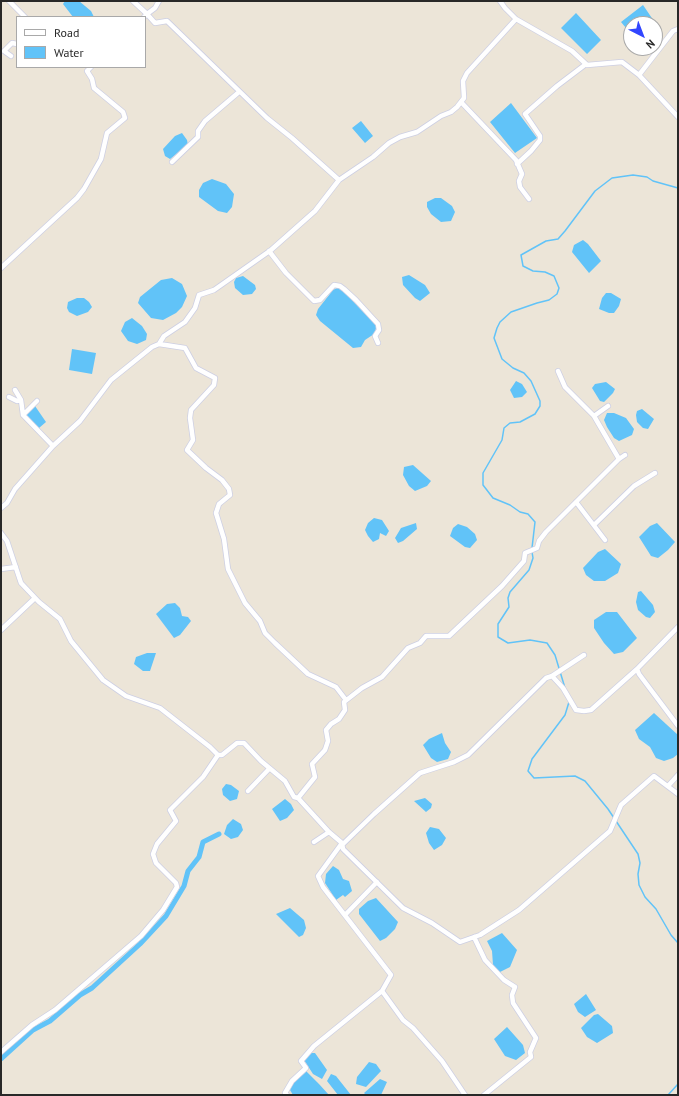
<!DOCTYPE html>
<html>
<head>
<meta charset="utf-8">
<style>
	body { margin:0 }
	#map { position:relative; width:679px; height:1096px; overflow:hidden; background:#ece5d8; font-family:"PT Sans",sans-serif }
	canvas { display:block }
	.frame { position:absolute; inset:0; border:2px solid #282828; pointer-events:none }
	.legend { position:absolute; left:16px; top:16px; width:130px; height:52px; box-sizing:border-box; background:#fff; border:1px solid #a9a9a9; margin:0; padding:5px 7px; list-style:none; font-size:12px; color:#282828 }
	.legend li { display:flex; align-items:center; gap:8px; height:20px }
	.legend b { width:20px; border:1px solid #a9a9a9 }
	.north { position:absolute; left:623px; top:16px; width:40px; height:40px; box-sizing:border-box; background:#fff; border:1px solid #a9a9a9; border-radius:50%; rotate:138deg; font-size:11px; font-weight:700; line-height:16px; text-align:center; color:#282828 }
	.north::after { content:''; display:block; margin:auto; width:14px; height:18px; background:#3246ff; clip-path:polygon(50% 0,100% 100%,50% 72%,0 100%) }
</style>
</head>
<body>
<div id="map">
<canvas width="679" height="1096"></canvas>
<div class="frame"></div>
<ul class="legend">
<li><b style="height:5px;background:#fff"></b>Road</li>
<li><b style="height:11px;background:#61c3f8"></b>Water</li>
</ul>
<div class="north">N</div>
</div>
<script>
const context = document.querySelector('canvas').getContext('2d');
context.lineJoin = 'round';
function paint(path, color) { context.fillStyle = color; context.fill(path, 'evenodd'); }
const toPath = rows => new Path2D(rows.map(r => 'M' + r).join(''));
function stroke(path, color, width, dash) { context.strokeStyle = color; context.lineWidth = width; context.lineCap = dash ? 'butt' : 'round'; context.setLineDash(dash || []); context.stroke(path); }
paint(toPath([
	[65,1,79,1,91,11,94,17,73,17,63,4],
	[643,5,660,30,655,37,655,24,631,24,631,34,621,22],
	[576,13,601,40,587,54,561,28],
	[511,103,537,138,515,153,490,122],
	[361,121,373,136,365,143,352,128],
	[182,133,187,140,188,145,170,159,165,156,163,149,175,136],
	[212,179,226,184,234,194,232,207,227,213,218,211,199,197,199,190,203,183],
	[435,198,441,198,452,206,455,212,451,221,441,222,431,214,427,207,427,202],
	[583,240,588,244,601,261,589,273,572,252,574,245],
	[409,275,425,285,430,293,420,301,415,298,403,285,402,277],
	[243,276,255,285,256,289,252,294,243,295,235,288,234,282,236,278],
	[172,278,182,284,187,296,182,307,176,313,163,320,151,318,138,303,140,297,161,280],
	[339,287,377,326,374,334,365,340,361,347,353,348,320,321,316,315,318,309,333,290],
	[606,293,611,293,621,299,619,306,614,313,609,313,599,309,602,298],
	[77,298,84,298,89,302,92,307,88,312,77,316,69,312,67,308,68,302],
	[132,318,142,326,147,334,146,340,137,344,128,341,121,331,125,322],
	[72,349,96,353,92,374,69,370],
	[516,381,522,384,527,392,522,397,514,398,510,390],
	[606,382,615,389,613,393,604,402,600,401,592,388,595,384],
	[35,406,46,422,39,428,25,415],
	[642,409,654,419,648,429,643,428,637,422,636,415,637,411],
	[607,413,614,413,626,418,634,429,632,435,619,441,614,438,607,427,604,420],
	[413,465,431,481,427,486,415,491,409,486,403,475,404,467],
	[374,518,382,520,389,531,386,536,380,533,379,539,373,542,368,536,365,530,368,523],
	[416,523,417,529,403,541,398,543,395,538,401,528],
	[657,523,675,542,668,550,658,558,651,556,639,537,650,526],
	[458,524,467,527,475,534,477,540,470,548,465,547,450,536,453,528],
	[605,549,621,564,618,573,605,581,594,581,586,575,583,568,598,552],
	[641,591,653,605,655,612,650,618,646,617,638,610,636,602,638,592],
	[175,603,180,608,182,616,188,617,191,621,180,635,174,638,156,614,167,604],
	[606,612,617,612,637,638,623,652,614,654,604,643,594,628,594,620],
	[147,653,156,653,150,671,143,671,134,664,136,657],
	[654,713,678,735,678,754,673,758,664,761,656,758,650,747,639,739,635,730],
	[442,733,445,743,451,752,448,759,437,762,431,758,423,745,429,739],
	[226,784,231,785,239,791,237,799,230,801,223,795,222,789],
	[425,798,432,804,431,808,426,812,414,801],
	[285,799,291,804,294,810,287,818,280,821,272,809],
	[233,819,241,824,243,830,238,837,231,839,224,834,227,825],
	[430,827,439,829,446,838,442,845,434,850,429,843,426,833],
	[333,866,339,870,343,879,349,881,352,891,345,897,343,895,336,900,325,883,326,874],
	[376,898,398,922,395,929,386,938,380,941,359,914,359,909,368,901],
	[290,908,304,920,306,928,303,935,299,937,276,914],
	[502,933,517,950,510,967,498,973,493,965,492,951,487,941],
	[586,994,596,1010,585,1017,578,1012,574,1004],
	[598,1014,612,1026,613,1033,597,1043,587,1037,581,1028,594,1015],
	[507,1027,523,1045,525,1053,516,1060,505,1056,494,1039],
	[311,1053,315,1053,327,1070,322,1079,313,1074,304,1060],
	[369,1062,376,1064,381,1071,366,1087,356,1084,357,1077],
	[306,1071,319,1084,329,1095,293,1095,290,1090,294,1082],
	[331,1074,336,1076,351,1095,338,1095,327,1081],
	[380,1079,387,1082,381,1095,366,1095,364,1093]
]), '#61c3f8');
stroke(toPath([
	[532,548,535,522,528,514,520,512,510,505,493,498,483,485,483,473,502,440,504,428,510,423,520,422,535,414,540,406,540,401,531,381,524,373,513,368,502,359,494,338,497,328,500,322,511,312,537,303,549,300,557,294,559,288,554,276,545,272,533,271,523,266,521,255,546,241,558,239,565,231,595,191,612,178,633,175,647,177,653,181,678,188],
	[532,552,533,558,529,570,510,592,508,598,509,607,498,624,498,637,508,643,530,640,547,643,555,655,565,688],
	[569,702,565,715,532,759,528,771,534,778,575,776,585,781,608,809,638,854,640,863,638,874,639,885,645,897,656,909,671,935,678,943],
	[668,1095,678,1084]
]), '#61c3f8', 1.5);
stroke(toPath([
	[1,1059,33,1030,50,1021,80,995,92,988,140,944,166,916,184,886,188,871,199,857,203,842,219,834]
]), '#61c3f8', 5);
const minor = toPath([
	[9,1,25,17],
	[133,1,147,14,155,8,159,1],
	[500,1,505,8,516,19,572,51,587,65,622,62,639,75,678,117],
	[144,17,147,14,155,23,167,21,267,118,292,138,339,180,315,211,271,250,214,290,199,295,195,308,185,322,164,336,159,344,185,348,196,368,215,378,214,385,191,410,190,418,193,440,187,450,206,468,222,480,229,489,230,495,219,504,216,513,224,539,228,569,245,603,260,621,265,633,275,643,308,674,336,687,346,700],
	[11,56,4,51,12,43,17,44],
	[639,75,673,31,678,29],
	[461,102,516,160,522,174,519,181,520,187,529,199],
	[172,162,198,137,198,131,205,121,239,92],
	[517,164,531,151,540,140,540,136,525,114,557,86,586,64],
	[339,180,373,157,389,143,400,137,417,132,441,116,451,112,457,107,464,98,463,81,467,73,516,19],
	[269,251,286,273,314,301,320,300,334,285,340,286,344,289,356,300,378,324,379,330,375,336,378,343],
	[1,268,77,198,84,189,101,159,107,133,125,118,123,112,94,88,92,79,87,71,91,67],
	[558,371,565,387,594,416,619,459],
	[15,390,21,400,23,415],
	[9,397,17,401,21,400],
	[594,416,608,406],
	[53,446,80,421,111,380,152,347,159,344],
	[576,502,605,540],
	[1,508,7,503,15,489,53,446,23,415,37,401],
	[594,525,634,486,655,473],
	[1,533,7,541,21,583,39,602,60,619,71,641,103,680,126,696,160,708,210,747,218,755],
	[1,569,16,567],
	[678,627,637,669,639,674,678,726],
	[1,630,35,598],
	[552,676,584,655],
	[668,786,678,775],
	[248,791,269,769],
	[298,798,315,777,312,764,325,750,328,741,326,730,331,724,339,719,345,710,344,702,362,688,382,677,408,648,420,643,426,636,449,636,502,586,524,561,525,553,537,548,539,541,546,532,619,459,625,455],
	[314,842,329,832],
	[342,843,318,876,323,887,391,975,382,991],
	[342,845,374,814,420,773,454,762,468,755,546,678,552,676,563,688,576,710,584,711,591,710,637,669],
	[345,915,377,882],
	[474,937,485,960,504,980,515,987,512,995,513,1003,536,1038,530,1052,531,1057,484,1095],
	[1,1052,32,1025,55,1010,141,936,163,910,177,887,176,883,156,863,153,854,157,844,176,821,170,810,203,777,218,755,222,755,237,743,244,743,261,761,285,781,294,797,298,798,329,832,342,843,343,849,403,908,432,923,460,942,480,935,519,910,610,831,621,805,654,776,678,794],
	[287,1095,285,1093,292,1081,306,1068,301,1061,314,1046,382,991,403,1020,413,1028,442,1061,465,1095]
]);
stroke(minor, '#cdcfe3', 6);
stroke(minor, '#fff', 4.5);
</script>
</body>
</html>
